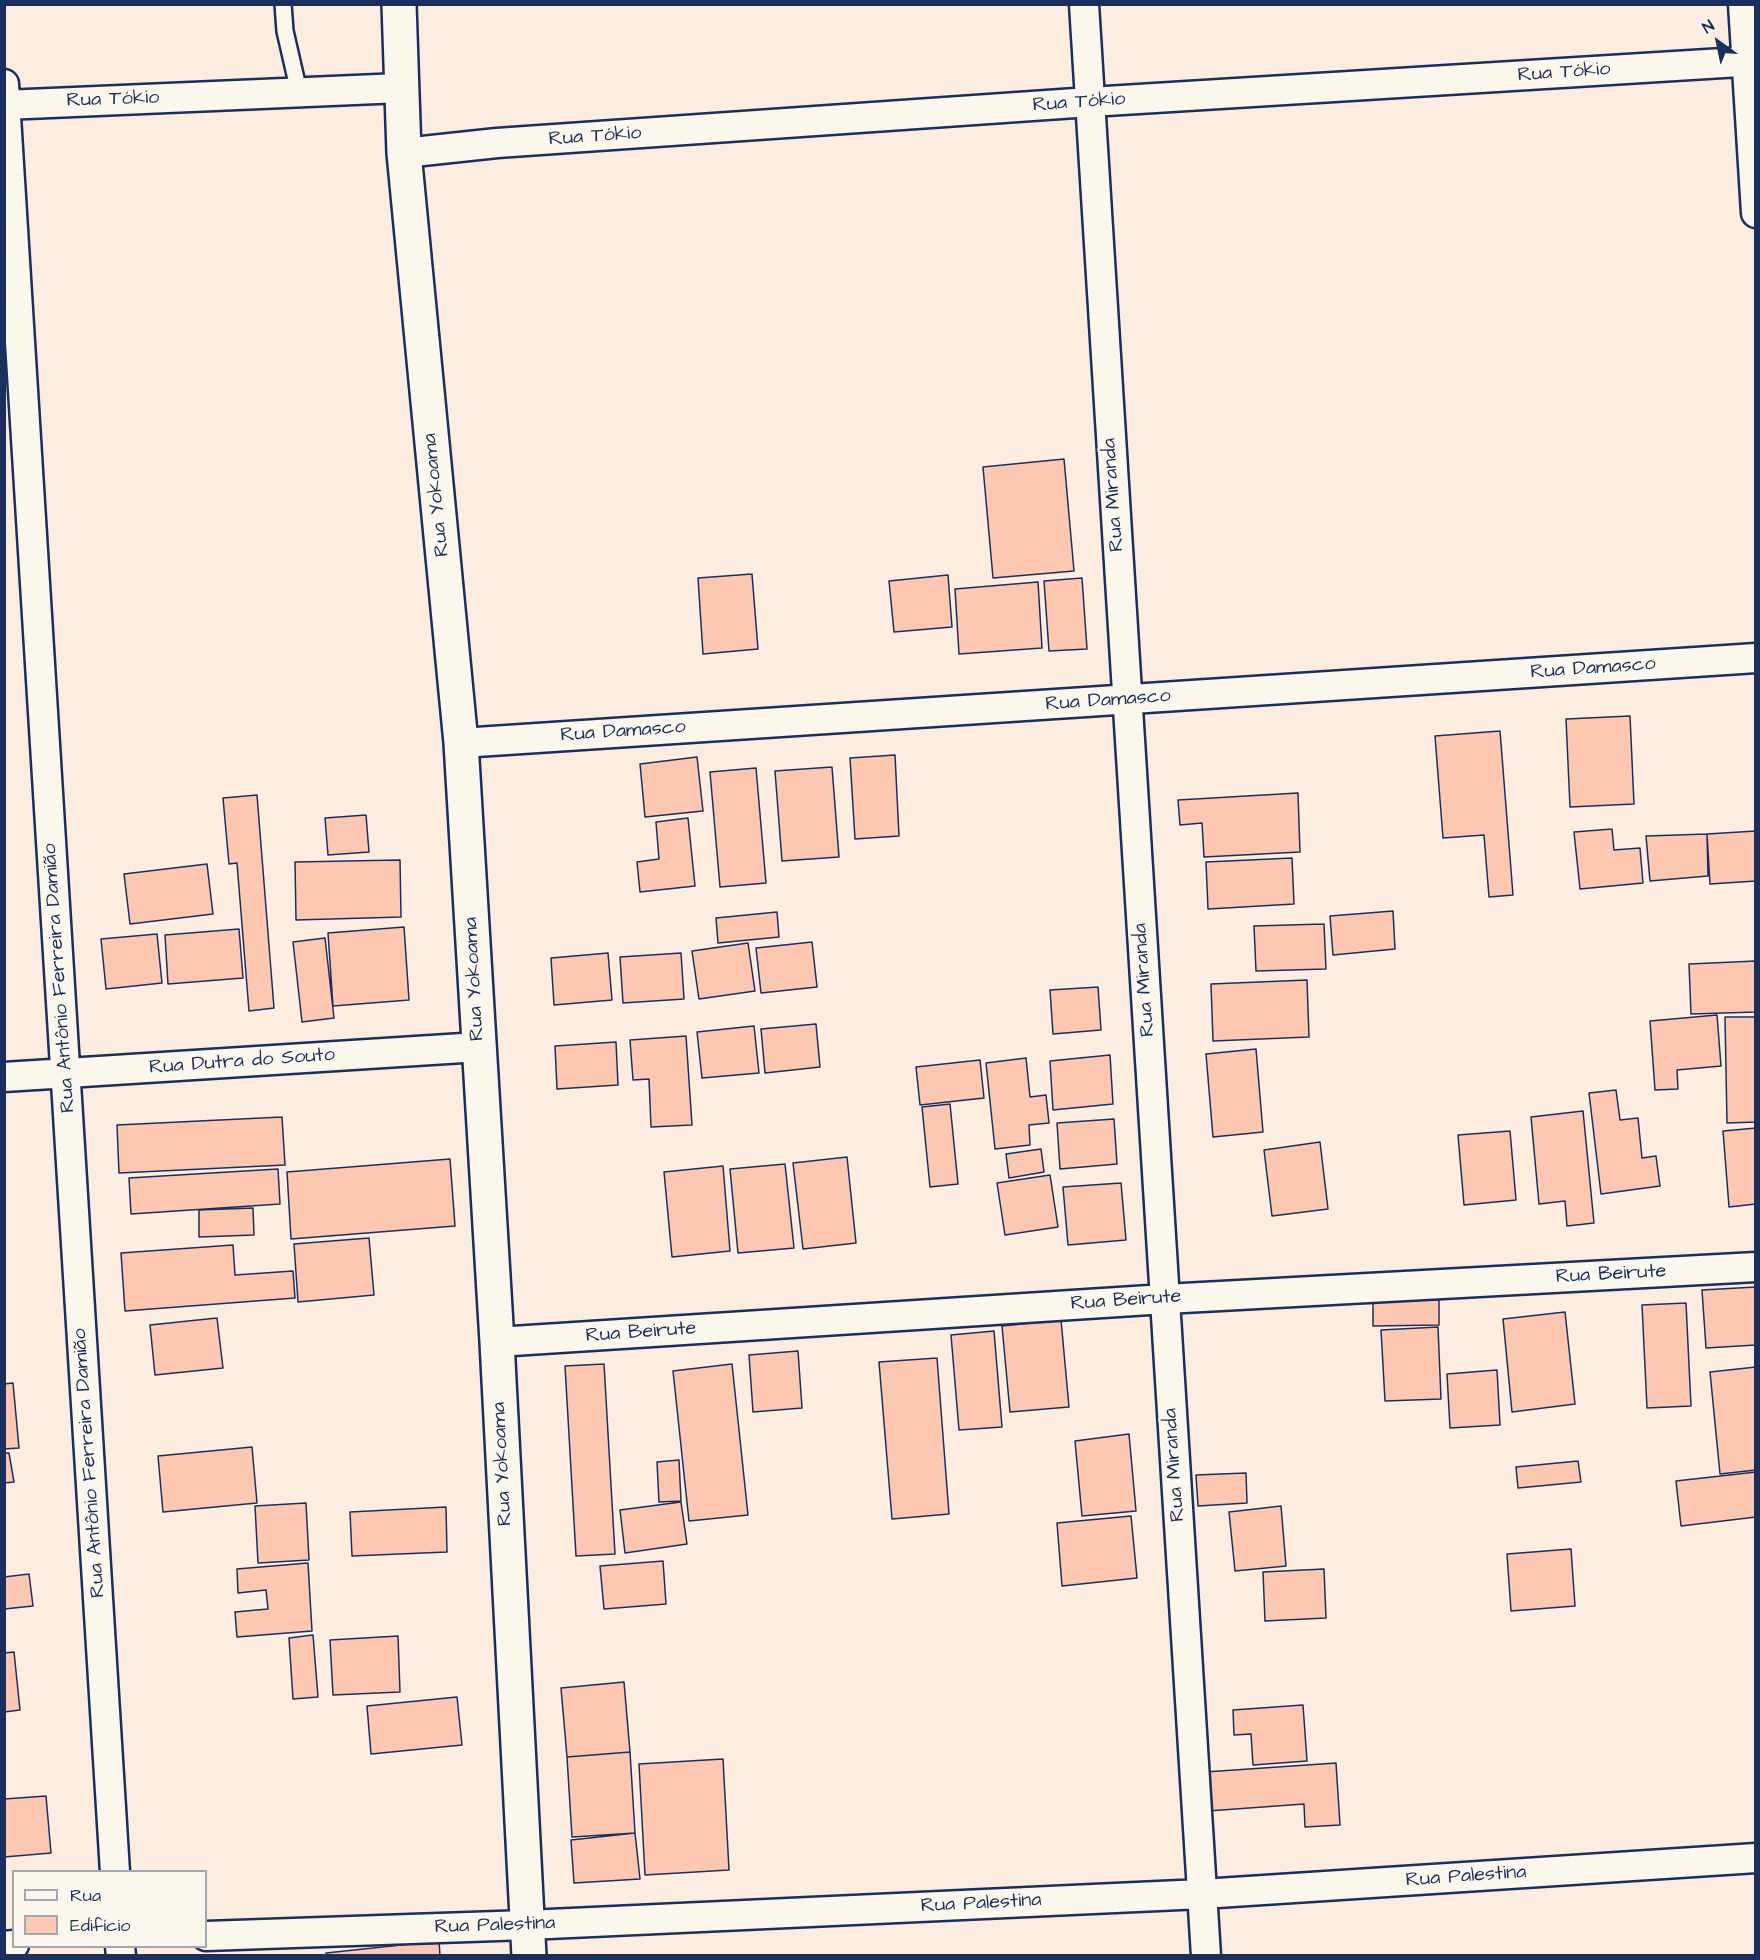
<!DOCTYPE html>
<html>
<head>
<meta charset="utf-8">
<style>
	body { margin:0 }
	#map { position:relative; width:1760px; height:1960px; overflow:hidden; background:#fcede0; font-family:"Architects Daughter",sans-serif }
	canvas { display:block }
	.frame { position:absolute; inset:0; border:6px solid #1b2f5e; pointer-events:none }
	.legend { position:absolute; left:12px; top:1870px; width:195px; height:78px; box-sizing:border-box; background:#fbf7ec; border:2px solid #a1a7b3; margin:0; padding:8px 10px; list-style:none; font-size:18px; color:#1b2f5e }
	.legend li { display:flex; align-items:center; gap:12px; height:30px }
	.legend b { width:30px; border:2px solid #a1a7b3 }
	.north { position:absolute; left:1688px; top:12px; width:60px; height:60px; -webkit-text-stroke:4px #fbf7ec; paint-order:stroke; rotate:327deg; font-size:16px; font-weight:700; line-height:24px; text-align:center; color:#1b2f5e }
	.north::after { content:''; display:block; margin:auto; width:21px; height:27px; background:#1b2f5e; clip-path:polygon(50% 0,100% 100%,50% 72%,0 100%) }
</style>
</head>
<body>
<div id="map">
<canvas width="1760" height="1960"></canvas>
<div class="frame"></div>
<ul class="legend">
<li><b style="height:8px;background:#fbf7ec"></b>Rua</li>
<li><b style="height:16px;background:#fec7b1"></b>Edifício</li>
</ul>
<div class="north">N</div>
</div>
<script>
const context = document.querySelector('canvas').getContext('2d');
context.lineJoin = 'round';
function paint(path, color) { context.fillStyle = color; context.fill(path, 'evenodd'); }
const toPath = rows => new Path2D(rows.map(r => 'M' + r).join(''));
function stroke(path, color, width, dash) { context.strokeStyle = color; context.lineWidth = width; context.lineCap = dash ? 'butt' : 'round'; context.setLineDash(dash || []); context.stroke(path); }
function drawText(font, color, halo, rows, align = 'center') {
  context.font = font + ' "Architects Daughter",sans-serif'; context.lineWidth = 4.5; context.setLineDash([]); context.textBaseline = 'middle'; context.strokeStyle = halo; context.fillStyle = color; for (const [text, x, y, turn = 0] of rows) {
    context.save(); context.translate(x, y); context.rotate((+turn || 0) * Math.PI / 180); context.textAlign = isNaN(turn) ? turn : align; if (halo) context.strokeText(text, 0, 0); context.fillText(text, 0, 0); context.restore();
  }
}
const building = toPath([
	[1064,459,1074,571,993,578,983,467,1064,459],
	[752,574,758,649,703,654,698,578,752,574],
	[948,575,952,627,894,632,889,581,948,575],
	[1082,578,1087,649,1049,651,1044,581,1082,578],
	[1038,582,1042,648,959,654,955,589,1038,582],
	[1630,716,1634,804,1570,807,1566,719,1630,716],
	[1500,731,1513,895,1489,897,1484,835,1443,838,1435,736,1500,731],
	[895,755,899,836,855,839,850,758,895,755],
	[697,757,703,811,645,817,640,764,697,757],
	[832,767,839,857,782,861,775,771,832,767],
	[756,768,766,883,720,887,710,772,756,768],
	[1298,793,1300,852,1204,857,1202,823,1180,825,1178,800,1298,793],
	[257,795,274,1008,249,1011,237,863,229,864,223,798,257,795],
	[366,815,369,852,328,855,325,818,366,815],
	[688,818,695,886,640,892,637,862,659,859,656,822,688,818],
	[1612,829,1614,850,1640,848,1643,883,1580,889,1574,832,1612,829],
	[1756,831,1756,881,1710,884,1707,834,1756,831],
	[1707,834,1708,876,1650,881,1646,836,1707,834],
	[1292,858,1294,904,1208,909,1206,862,1292,858],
	[400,860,401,917,296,920,295,862,400,860],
	[207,864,213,914,130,924,124,874,207,864],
	[1393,911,1395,949,1333,955,1330,916,1393,911],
	[777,912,779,937,718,943,716,918,777,912],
	[1324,924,1326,969,1256,971,1254,926,1324,924],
	[404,927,409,1000,333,1006,328,933,404,927],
	[239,929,243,978,168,984,165,935,239,929],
	[157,934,162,983,106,989,101,939,157,934],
	[325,938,334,1018,302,1022,293,942,325,938],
	[812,942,817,987,761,993,756,948,812,942],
	[748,943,755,991,699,999,692,951,748,943],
	[608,953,612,1000,554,1005,551,958,608,953],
	[681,953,684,999,623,1003,620,957,681,953],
	[1756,961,1756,1012,1691,1014,1689,964,1756,961],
	[1307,980,1309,1037,1213,1041,1211,984,1307,980],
	[1098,987,1101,1030,1053,1034,1050,990,1098,987],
	[1717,1015,1721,1066,1677,1070,1678,1089,1655,1090,1650,1021,1717,1015],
	[1725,1017,1756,1017,1756,1122,1727,1123,1725,1017],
	[816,1024,820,1067,765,1073,761,1029,816,1024],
	[754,1026,759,1073,702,1078,697,1032,754,1026],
	[686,1036,692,1125,651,1127,649,1079,633,1080,630,1040,686,1036],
	[616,1042,618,1085,557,1089,555,1046,616,1042],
	[1256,1049,1263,1132,1213,1137,1206,1054,1256,1049],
	[1110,1055,1113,1104,1053,1110,1050,1061,1110,1055],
	[1026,1058,1030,1097,1046,1095,1049,1123,1029,1125,1030,1145,995,1149,986,1063,1026,1058],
	[980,1060,984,1098,920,1105,916,1067,980,1060],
	[1616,1090,1620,1120,1638,1118,1642,1158,1656,1156,1660,1186,1601,1194,1589,1093,1616,1090],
	[950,1104,958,1184,930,1187,922,1107,950,1104],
	[1583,1111,1594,1223,1567,1226,1565,1201,1539,1204,1531,1117,1583,1111],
	[282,1117,285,1165,119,1173,117,1125,282,1117],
	[1114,1119,1117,1164,1060,1169,1057,1123,1114,1119],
	[1756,1128,1756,1204,1729,1207,1723,1131,1756,1128],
	[1510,1131,1516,1200,1464,1205,1458,1135,1510,1131],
	[1320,1142,1328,1209,1272,1216,1264,1150,1320,1142],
	[1041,1149,1044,1172,1009,1178,1006,1154,1041,1149],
	[847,1157,856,1243,803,1249,793,1163,847,1157],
	[450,1159,455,1226,291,1239,287,1172,450,1159],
	[785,1164,794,1248,738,1253,730,1169,785,1164],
	[723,1166,730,1251,672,1257,664,1172,723,1166],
	[278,1169,280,1204,131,1214,129,1178,278,1169],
	[1050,1175,1058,1227,1005,1235,997,1183,1050,1175],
	[1121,1183,1126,1240,1068,1245,1063,1187,1121,1183],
	[253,1208,254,1235,199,1237,199,1210,253,1208],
	[369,1238,374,1295,298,1302,294,1244,369,1238],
	[233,1245,235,1275,293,1271,295,1298,125,1311,121,1253,233,1245],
	[1756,1287,1756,1345,1706,1348,1702,1290,1756,1287],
	[1373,1300,1439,1300,1439,1325,1373,1326,1373,1300],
	[1686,1303,1691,1406,1647,1408,1642,1305,1686,1303],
	[1565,1312,1575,1404,1512,1412,1503,1319,1565,1312],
	[217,1318,223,1368,155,1375,150,1325,217,1318],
	[1061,1320,1069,1407,1010,1412,1002,1326,1061,1320],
	[1438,1327,1441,1399,1385,1401,1381,1330,1438,1327],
	[994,1331,1002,1427,959,1430,951,1335,994,1331],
	[798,1351,802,1408,753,1412,749,1355,798,1351],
	[937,1358,949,1514,892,1519,879,1362,937,1358],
	[604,1364,615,1554,576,1556,565,1366,604,1364],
	[732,1364,748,1515,689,1521,673,1371,732,1364],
	[1756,1367,1756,1470,1720,1474,1710,1372,1756,1367],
	[1497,1370,1500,1425,1450,1428,1447,1374,1497,1370],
	[13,1383,19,1448,4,1449,4,1384,13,1383],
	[1129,1434,1136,1511,1082,1516,1075,1441,1129,1434],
	[252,1447,257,1503,163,1512,158,1456,252,1447],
	[4,1453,9,1453,14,1482,4,1483,4,1453],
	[679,1460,681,1501,659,1502,657,1462,679,1460],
	[1578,1461,1581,1482,1518,1488,1516,1467,1578,1461],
	[1756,1472,1756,1517,1681,1526,1676,1481,1756,1472],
	[1246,1473,1247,1503,1198,1506,1196,1475,1246,1473],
	[681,1502,687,1544,625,1553,620,1510,681,1502],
	[306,1503,309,1560,258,1563,255,1506,306,1503],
	[1281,1506,1286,1566,1235,1571,1229,1512,1281,1506],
	[446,1507,447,1552,352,1556,350,1512,446,1507],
	[1131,1516,1137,1578,1062,1586,1057,1523,1131,1516],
	[1571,1549,1575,1606,1511,1611,1507,1554,1571,1549],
	[663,1561,666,1604,604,1609,600,1566,663,1561],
	[308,1563,312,1631,237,1637,235,1612,268,1609,266,1590,238,1593,237,1569,308,1563],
	[1324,1569,1326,1618,1265,1621,1263,1572,1324,1569],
	[29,1574,33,1606,4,1609,4,1577,29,1574],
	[313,1635,318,1697,293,1699,289,1638,313,1635],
	[398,1636,400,1692,333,1695,330,1640,398,1636],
	[14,1652,20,1710,4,1712,4,1653,14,1652],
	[624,1682,630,1752,567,1757,561,1688,624,1682],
	[457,1697,462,1745,371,1754,367,1706,457,1697],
	[1303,1705,1307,1761,1253,1765,1251,1734,1234,1735,1233,1710,1303,1705],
	[630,1752,635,1833,572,1837,567,1757,630,1752],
	[723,1759,729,1870,645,1875,639,1764,723,1759],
	[1336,1763,1340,1825,1305,1827,1304,1804,1208,1811,1205,1772,1336,1763],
	[46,1796,51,1853,4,1857,4,1799,46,1796],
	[635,1833,640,1879,574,1883,571,1840,635,1833],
	[439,1941,440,1956,326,1956,326,1953,439,1941]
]);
paint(building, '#fec7b1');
stroke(building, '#1b2f5e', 1.5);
const service = toPath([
	[283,4,285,31,299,92]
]);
const minor = toPath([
	[1084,4,1206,1956],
	[1743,4,1756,213],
	[4,84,115,1872],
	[4,105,401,88],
	[404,153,497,143,1090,102,1756,61],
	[461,743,1756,658],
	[4,1077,479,1047],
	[497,1342,1165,1299,1756,1267],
	[206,1936,527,1925,1202,1894,1756,1858],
	[4,1946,14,1945],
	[120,1946,121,1956]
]);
const tertiary = toPath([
	[399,4,404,153,461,743,497,1342,529,1956]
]);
stroke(service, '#1b2f5e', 20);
stroke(minor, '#1b2f5e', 33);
stroke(tertiary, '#1b2f5e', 38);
stroke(service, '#fbf7ec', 15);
stroke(minor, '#fbf7ec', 28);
stroke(tertiary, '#fbf7ec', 33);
drawText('20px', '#1b2f5e', '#fbf7ec', [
	["Rua Tókio",1564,73,-4],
	["Rua Tókio",113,100,-2],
	["Rua Tókio",1079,103,-4],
	["Rua Tókio",595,137,-4],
	["Rua Yokoama",437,495,-96],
	["Rua Miranda",1114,495,-94],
	["Rua Damasco",1593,669,-4],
	["Rua Damasco",1108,701,-4],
	["Rua Damasco",623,732,-4],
	["Rua Antônio Ferreira Damião",60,978,-94],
	["Rua Yokoama",475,979,-93],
	["Rua Miranda",1145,980,-94],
	["Rua Dutra do Souto",242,1062,-4],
	["Rua Beirute",1611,1275,-3],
	["Rua Beirute",1126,1301,-4],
	["Rua Beirute",641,1333,-4],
	["Rua Antônio Ferreira Damião",90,1463,-94],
	["Rua Yokoama",503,1464,-93],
	["Rua Miranda",1175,1465,-94],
	["Rua Palestina",1466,1877,-4],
	["Rua Palestina",981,1904,-3],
	["Rua Palestina",495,1926,-2]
]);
</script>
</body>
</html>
